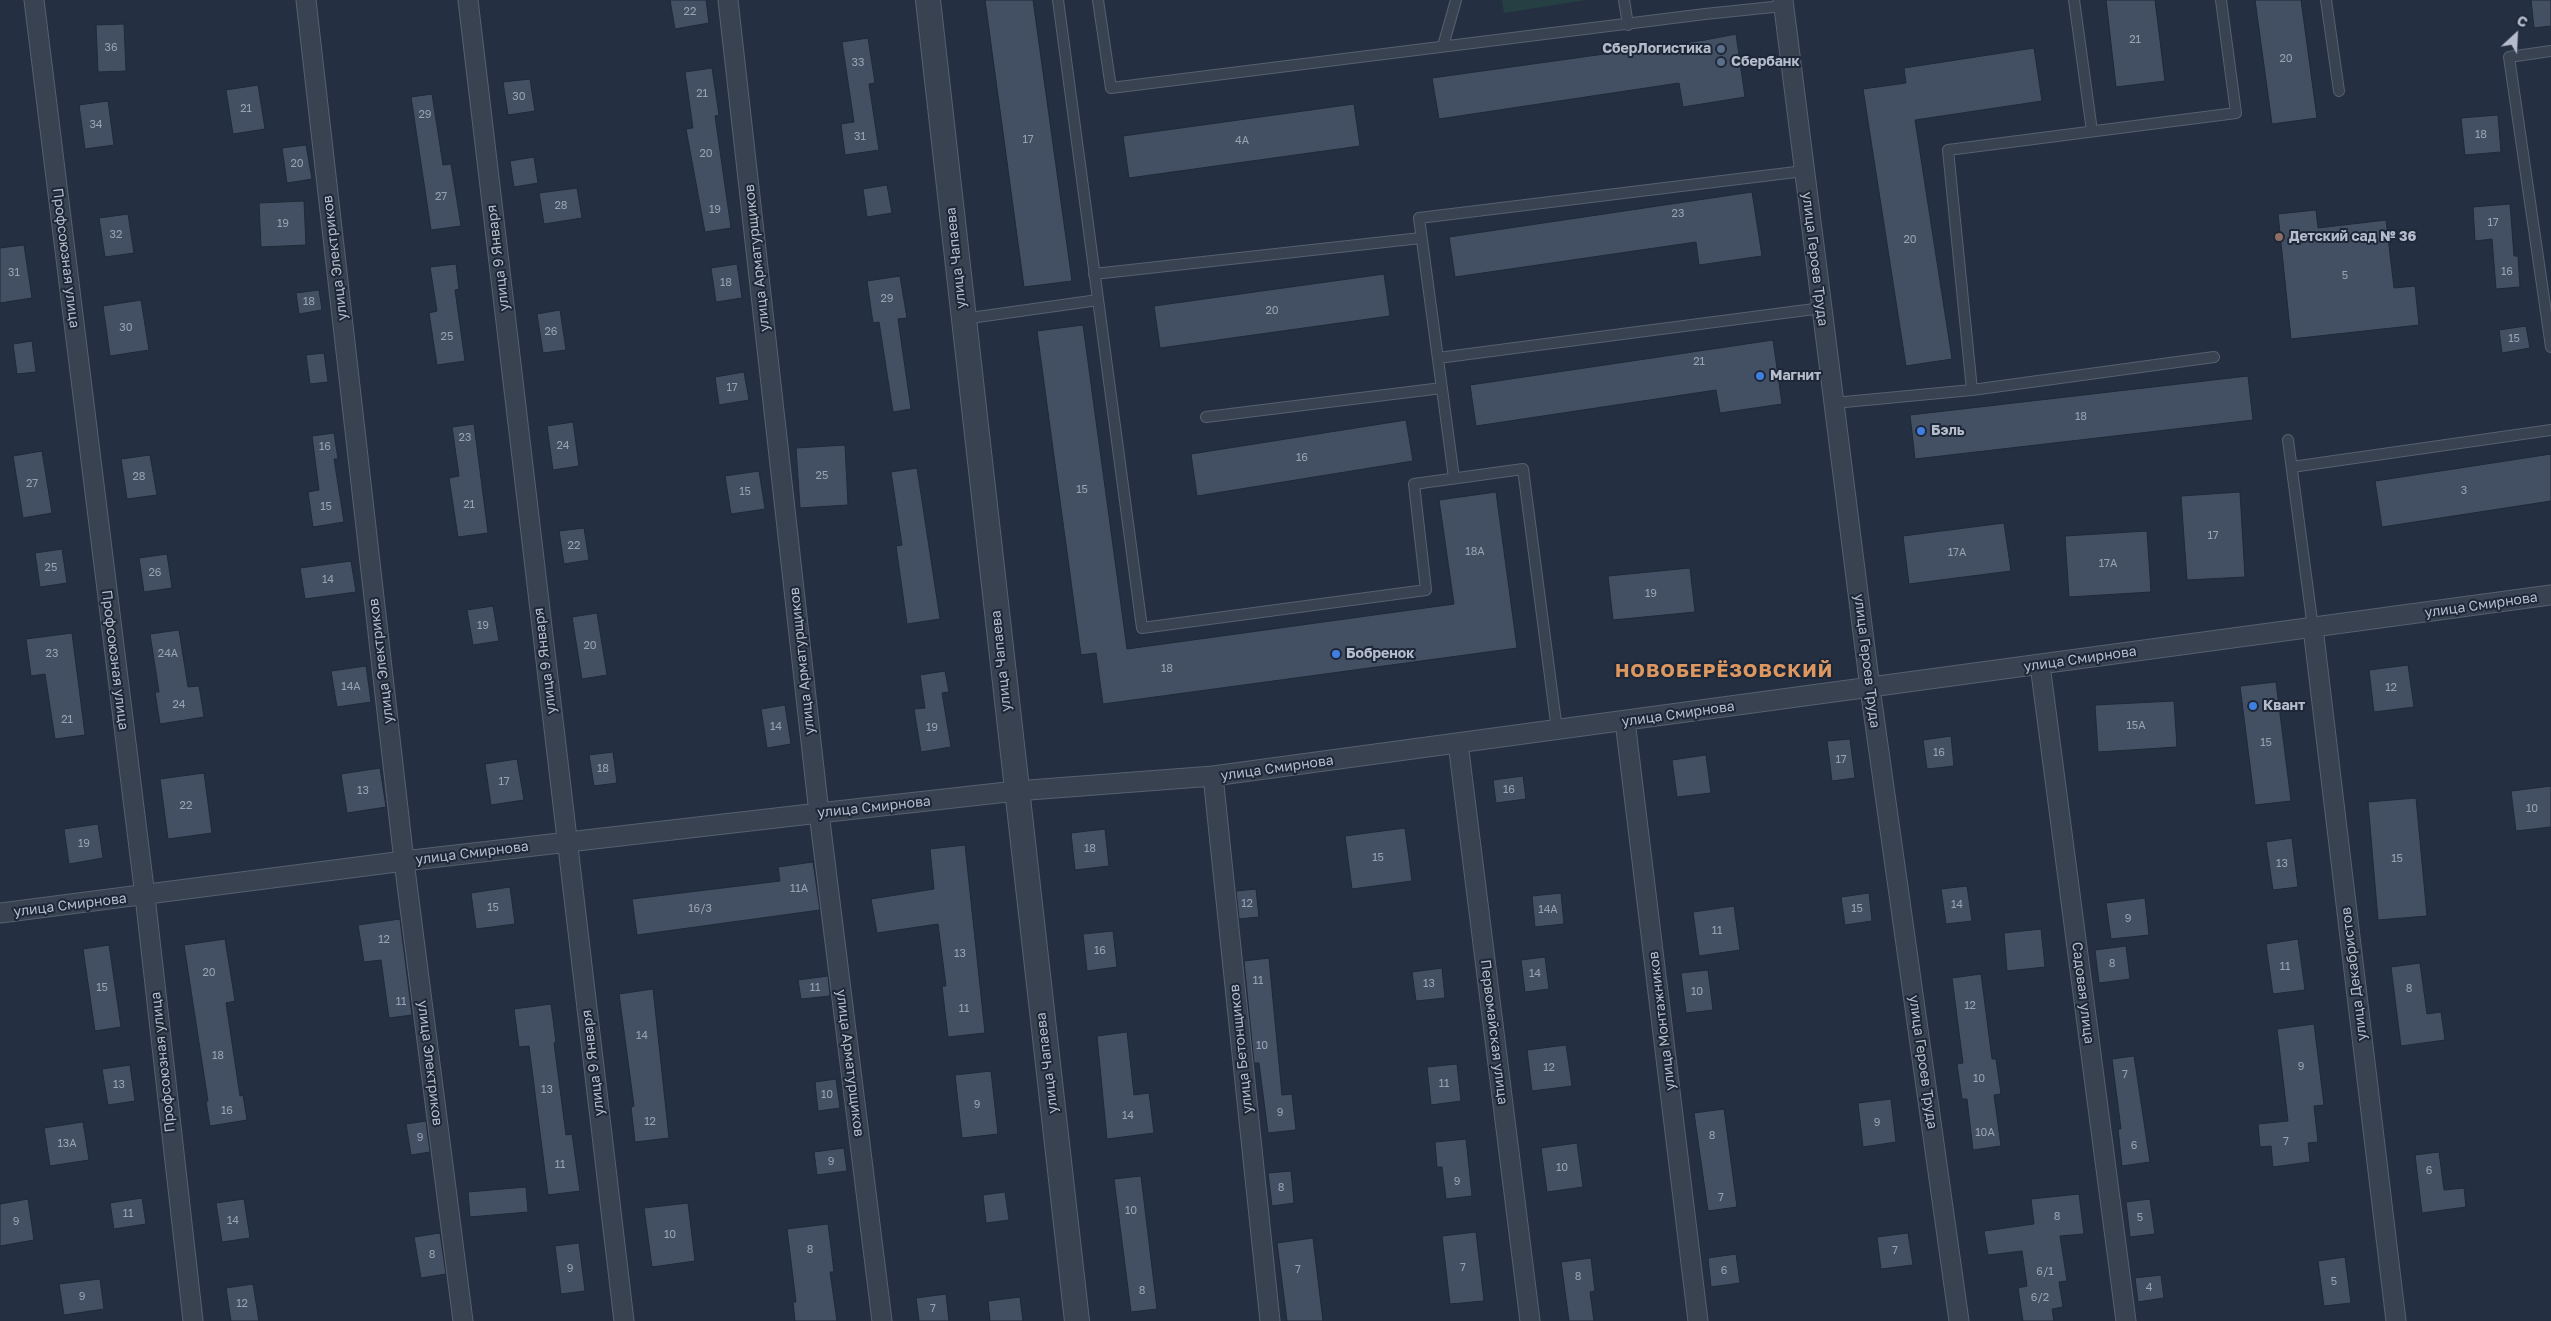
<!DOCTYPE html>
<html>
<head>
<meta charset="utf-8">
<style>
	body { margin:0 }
	#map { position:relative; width:2551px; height:1321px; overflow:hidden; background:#243042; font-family:"Golos Text",sans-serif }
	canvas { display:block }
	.north { position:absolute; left:2491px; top:10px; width:50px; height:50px; -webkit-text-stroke:4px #1d2737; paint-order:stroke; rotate:25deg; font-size:14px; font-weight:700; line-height:20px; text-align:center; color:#b5bdcc }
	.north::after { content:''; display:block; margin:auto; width:18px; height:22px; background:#b5bdcc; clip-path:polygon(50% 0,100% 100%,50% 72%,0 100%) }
</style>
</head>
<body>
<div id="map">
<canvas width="2551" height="1321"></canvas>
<div class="north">С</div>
</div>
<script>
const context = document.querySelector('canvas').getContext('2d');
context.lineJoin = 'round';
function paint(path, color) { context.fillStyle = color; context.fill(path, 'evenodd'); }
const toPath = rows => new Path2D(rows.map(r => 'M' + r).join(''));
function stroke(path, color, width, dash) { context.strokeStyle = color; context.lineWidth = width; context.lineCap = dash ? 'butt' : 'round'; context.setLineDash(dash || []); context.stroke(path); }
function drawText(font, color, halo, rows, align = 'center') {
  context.font = font + ' "Golos Text",sans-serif'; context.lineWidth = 4; context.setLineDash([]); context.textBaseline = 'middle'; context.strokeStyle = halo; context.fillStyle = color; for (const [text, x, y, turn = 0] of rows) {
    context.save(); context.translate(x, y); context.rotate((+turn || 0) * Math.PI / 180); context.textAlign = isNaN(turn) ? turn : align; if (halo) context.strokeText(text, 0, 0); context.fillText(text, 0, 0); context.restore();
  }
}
paint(toPath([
	[1502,0,1586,0,1504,13]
]), '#263f43');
const building = toPath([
	[670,0,706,0,709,23,675,29,670,0],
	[985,0,1033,0,1072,281,1024,287,985,0],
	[2106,0,2155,0,2165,81,2116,87,2106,0],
	[2255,0,2301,0,2317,118,2272,124,2255,0],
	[2531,0,2551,0,2551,26,2534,28,2531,0],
	[124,24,126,71,98,72,96,25,124,24],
	[1736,34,1745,97,1683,107,1679,83,1439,119,1432,78,1705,40,1736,34],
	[868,38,875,83,869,84,879,150,845,155,841,124,854,122,842,42,868,38],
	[2034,48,2042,101,1915,120,1952,359,1906,366,1863,89,1906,83,1904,68,2034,48],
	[712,68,719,115,715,116,731,228,705,232,686,129,693,128,685,72,712,68],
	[530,79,535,111,508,115,503,82,530,79],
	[258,85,265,129,233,134,226,90,258,85],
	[432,94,443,165,451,164,461,226,431,230,411,97,432,94],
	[108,101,114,145,85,149,79,105,108,101],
	[1354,104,1360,146,1129,178,1123,136,1354,104],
	[2498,115,2501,152,2465,155,2461,118,2498,115],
	[306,145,312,179,287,183,282,148,306,145],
	[534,157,538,183,514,187,510,161,534,157],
	[887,185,892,213,867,217,863,189,887,185],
	[577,188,582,218,544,224,539,193,577,188],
	[1752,192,1762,256,1699,265,1696,242,1455,277,1449,237,1752,192],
	[304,201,306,245,261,247,259,203,304,201],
	[2510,204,2514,256,2518,256,2520,287,2496,289,2492,239,2475,241,2473,207,2510,204],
	[2316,210,2318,228,2386,220,2394,288,2415,286,2419,325,2291,339,2278,214,2316,210],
	[128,214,134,253,105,257,99,218,128,214],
	[24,245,32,298,0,303,0,248,24,245],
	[456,264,459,289,455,290,465,361,437,365,429,313,437,311,430,267,456,264],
	[737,264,742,298,716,302,711,268,737,264],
	[1384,274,1390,316,1160,348,1154,306,1384,274],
	[900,276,907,318,898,319,911,409,893,412,879,322,873,323,867,281,900,276],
	[319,290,322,310,299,314,296,293,319,290],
	[141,300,149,350,110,356,103,306,141,300],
	[560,310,566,350,543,353,537,314,560,310],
	[1083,325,1127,649,1454,604,1439,500,1496,492,1517,648,1103,704,1096,653,1081,655,1037,331,1083,325],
	[2526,326,2530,348,2502,353,2499,330,2526,326],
	[1773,340,1782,404,1720,413,1716,390,1476,426,1470,385,1773,340],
	[32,341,36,372,17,374,13,344,32,341],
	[324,353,328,382,310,384,306,355,324,353],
	[744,372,749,400,719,405,715,377,744,372],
	[2248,376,2253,420,1915,459,1910,415,2248,376],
	[1406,420,1413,461,1197,496,1191,454,1406,420],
	[573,422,579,466,553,470,547,426,573,422],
	[474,424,488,533,458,537,449,478,459,476,452,427,474,424],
	[334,433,338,459,334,459,344,522,313,527,308,492,319,490,312,436,334,433],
	[845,445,848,505,800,508,796,448,845,445],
	[42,451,52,513,23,518,13,456,42,451],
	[2551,454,2551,501,2382,527,2375,481,2551,454],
	[150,455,157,495,127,499,121,459,150,455],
	[917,468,940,619,907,624,896,546,902,545,891,472,917,468],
	[759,471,765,509,731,514,725,476,759,471],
	[2240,492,2245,577,2187,580,2181,496,2240,492],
	[2004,523,2011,571,1909,584,1903,536,2004,523],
	[584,528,589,560,564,564,559,531,584,528],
	[2147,531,2151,592,2069,597,2065,536,2147,531],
	[62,549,67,583,40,587,35,553,62,549],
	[167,554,172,588,144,592,139,558,167,554],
	[351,561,356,592,305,599,300,568,351,561],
	[1690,568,1695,612,1613,620,1608,576,1690,568],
	[493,606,499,641,473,645,467,610,493,606],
	[597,613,607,675,582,679,572,617,597,613],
	[179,630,188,687,199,686,204,717,160,724,155,692,159,692,150,634,179,630],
	[72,633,85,735,55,739,45,674,31,676,26,639,72,633],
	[2408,665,2414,707,2374,712,2369,670,2408,665],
	[366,666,371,702,337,707,331,671,366,666],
	[945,671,949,692,942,693,951,747,921,752,914,709,925,708,920,675,945,671],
	[2276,682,2291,801,2255,805,2240,686,2276,682],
	[2174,701,2177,747,2098,752,2095,705,2174,701],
	[785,705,791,744,767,748,761,709,785,705],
	[1951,736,1954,766,1927,769,1923,740,1951,736],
	[1850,739,1855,778,1832,781,1827,741,1850,739],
	[613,752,617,783,594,786,589,755,613,752],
	[1706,755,1711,793,1677,797,1672,760,1706,755],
	[517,759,524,800,491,805,485,764,517,759],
	[380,768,386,807,347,813,341,774,380,768],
	[204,773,212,833,168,839,160,779,204,773],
	[1523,776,1526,799,1496,803,1493,780,1523,776],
	[2551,786,2551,827,2516,831,2511,791,2551,786],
	[2416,798,2427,916,2378,920,2368,802,2416,798],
	[98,824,103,858,69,864,64,829,98,824],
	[1405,828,1412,881,1352,889,1345,836,1405,828],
	[1105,829,1109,866,1075,870,1071,833,1105,829],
	[2292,838,2298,887,2273,890,2266,842,2292,838],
	[965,845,985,1033,948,1037,942,986,946,986,938,924,877,933,871,899,934,889,930,849,965,845],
	[813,862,820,910,637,935,632,899,780,881,778,867,813,862],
	[1967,886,1972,921,1946,924,1941,889,1967,886],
	[510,887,515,924,476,929,471,893,510,887],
	[1256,889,1259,917,1239,919,1236,891,1256,889],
	[1561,893,1564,924,1535,927,1532,896,1561,893],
	[1869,893,1872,921,1845,925,1841,897,1869,893],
	[2145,898,2149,935,2111,939,2106,903,2145,898],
	[1734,906,1740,950,1699,956,1693,912,1734,906],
	[400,919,412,1015,389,1018,381,960,364,962,358,925,400,919],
	[2041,929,2045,967,2007,971,2004,933,2041,929],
	[1113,931,1117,967,1087,971,1083,934,1113,931],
	[225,939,235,1001,226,1003,240,1096,243,1095,247,1120,210,1126,206,1101,208,1101,184,945,225,939],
	[2298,939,2305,990,2273,994,2266,944,2298,939],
	[109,945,121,1027,95,1031,83,949,109,945],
	[2126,946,2130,979,2099,983,2095,950,2126,946],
	[1545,957,1549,989,1525,992,1521,960,1545,957],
	[1269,958,1282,1095,1292,1094,1296,1130,1268,1133,1259,1063,1254,1063,1244,961,1269,958],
	[2420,963,2427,1014,2441,1012,2445,1040,2401,1046,2391,967,2420,963],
	[1442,968,1445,998,1416,1001,1412,972,1442,968],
	[1708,970,1713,1010,1686,1013,1681,973,1708,970],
	[1981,974,1992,1059,1996,1059,2001,1094,1994,1095,2001,1146,1973,1150,1967,1099,1962,1099,1957,1064,1963,1063,1952,978,1981,974],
	[828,976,830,996,801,999,798,980,828,976],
	[653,989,669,1138,635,1142,631,1107,634,1106,619,994,653,989],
	[551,1004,556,1042,554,1043,566,1135,572,1134,580,1191,548,1195,529,1046,519,1047,514,1009,551,1004],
	[2314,1024,2324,1105,2314,1106,2318,1142,2308,1143,2310,1162,2273,1167,2271,1146,2260,1147,2258,1124,2288,1121,2277,1029,2314,1024],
	[1127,1032,1134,1095,1149,1093,1154,1133,1107,1139,1097,1036,1127,1032],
	[1566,1045,1572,1086,1532,1091,1527,1050,1566,1045],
	[2134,1056,2150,1162,2122,1166,2118,1129,2121,1129,2112,1059,2134,1056],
	[1457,1064,1461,1101,1431,1105,1427,1067,1457,1064],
	[130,1065,135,1101,108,1105,102,1069,130,1065],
	[991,1071,998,1134,962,1138,955,1075,991,1071],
	[836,1079,840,1108,818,1111,815,1082,836,1079],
	[1891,1099,1896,1142,1863,1147,1858,1103,1891,1099],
	[1724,1109,1737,1207,1708,1211,1694,1113,1724,1109],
	[426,1121,430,1152,411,1155,406,1124,426,1121],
	[83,1122,89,1160,50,1166,44,1128,83,1122],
	[1466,1139,1472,1196,1446,1199,1442,1167,1437,1167,1435,1142,1466,1139],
	[1577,1143,1583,1187,1547,1192,1541,1148,1577,1143],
	[844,1148,847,1171,817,1175,814,1152,844,1148],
	[2439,1152,2444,1190,2464,1188,2466,1207,2422,1213,2415,1155,2439,1152],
	[1291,1171,1294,1203,1272,1206,1268,1173,1291,1171],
	[1141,1176,1157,1309,1131,1312,1114,1179,1141,1176],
	[526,1187,528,1212,470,1217,468,1192,526,1187],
	[1005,1192,1009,1220,986,1223,983,1195,1005,1192],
	[2079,1194,2084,1234,2060,1236,2067,1281,2059,1282,2063,1307,2052,1309,2054,1321,2023,1321,2018,1288,2027,1286,2022,1251,1988,1255,1984,1231,2034,1224,2031,1199,2079,1194],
	[142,1198,146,1224,114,1229,110,1203,142,1198],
	[28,1199,34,1240,0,1246,0,1204,28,1199],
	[244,1199,250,1238,222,1242,216,1203,244,1199],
	[2150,1199,2155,1234,2130,1237,2126,1202,2150,1199],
	[688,1203,695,1261,652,1267,644,1208,688,1203],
	[828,1224,834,1272,830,1272,837,1321,795,1321,793,1302,796,1302,787,1229,828,1224],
	[1476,1232,1484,1301,1450,1304,1442,1236,1476,1232],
	[440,1233,446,1274,421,1278,414,1237,440,1233],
	[1908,1233,1913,1265,1881,1269,1877,1237,1908,1233],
	[1313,1238,1323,1321,1287,1321,1277,1243,1313,1238],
	[579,1243,585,1291,561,1294,555,1246,579,1243],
	[1736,1254,1740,1283,1711,1287,1708,1258,1736,1254],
	[2345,1257,2351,1303,2324,1306,2318,1261,2345,1257],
	[1591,1258,1595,1291,1590,1292,1594,1321,1569,1321,1561,1262,1591,1258],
	[2161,1275,2164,1298,2138,1302,2135,1278,2161,1275],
	[100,1279,104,1309,64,1315,59,1284,100,1279],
	[253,1284,259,1321,231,1321,226,1288,253,1284],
	[946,1294,949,1321,919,1321,916,1298,946,1294],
	[1020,1297,1023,1321,990,1321,988,1301,1020,1297]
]);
paint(building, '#435064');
stroke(building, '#1f2939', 1);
const service = toPath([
	[1058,0,1142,628,1426,590,1414,484,1523,469,1557,730],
	[1098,0,1111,88,1705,14,1783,6],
	[1624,0,1628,25],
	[2074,0,2092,131],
	[2326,0,2339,91],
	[1443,46,1456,0],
	[2551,51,2509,57,2551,347],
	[1094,274,1421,238],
	[963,319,1098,300],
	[1438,358,1822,308],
	[1972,390,1948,150,2236,113,2221,0],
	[1834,403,1972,390,2214,357],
	[1206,417,1442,388],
	[2288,440,2313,628],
	[2292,467,2551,430],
	[1454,478,1419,218,1804,171]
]);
const minor = toPath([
	[34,0,145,896,193,1321],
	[306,0,404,861,463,1321],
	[468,0,624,1321],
	[728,0,819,813,882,1321],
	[1783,0,1870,688,1959,1321],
	[2313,628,2396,1321],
	[2040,665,2126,1321],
	[1625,721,1698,1321],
	[1458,743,1530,1321],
	[1213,776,1270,1321],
	[0,913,404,861,819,813,1016,791,1213,776,2551,595]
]);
const tertiary = toPath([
	[928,0,1077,1321]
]);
stroke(service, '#56606f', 12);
stroke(minor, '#56606f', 21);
stroke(tertiary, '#56606f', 26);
stroke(service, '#384251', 10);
stroke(minor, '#384251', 19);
stroke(tertiary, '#384251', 24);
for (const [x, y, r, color] of [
	[1721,49,5,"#5c6f8a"],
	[1721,62,5,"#5c6f8a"],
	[2279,237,5,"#8d6e63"],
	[1760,376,5,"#3f7fe0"],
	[1921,431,5,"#3f7fe0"],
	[1336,654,5,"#3f7fe0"],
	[2253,706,5,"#3f7fe0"]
]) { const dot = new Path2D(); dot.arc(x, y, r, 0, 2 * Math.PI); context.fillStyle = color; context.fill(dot); stroke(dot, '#1d2737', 2); }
drawText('11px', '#98a2b2', null, [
	["22",690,12],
	["21",2135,40],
	["36",111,48],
	["20",2286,59],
	["33",858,63],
	["21",702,94],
	["30",519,97],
	["21",246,109],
	["29",425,115],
	["34",96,125],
	["18",2481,135],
	["31",860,137],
	["17",1028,140],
	["4А",1242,141],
	["20",706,154],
	["20",297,164],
	["27",441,197],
	["28",561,206],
	["19",715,210],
	["23",1678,214],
	["17",2493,223],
	["19",283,224],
	["32",116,235],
	["20",1910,240],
	["16",2507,272],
	["31",14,273],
	["5",2345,276],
	["18",726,283],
	["29",887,299],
	["18",309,302],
	["20",1272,311],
	["30",126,328],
	["26",551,332],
	["25",447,337],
	["15",2514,339],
	["21",1699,362],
	["17",732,388],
	["18",2081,417],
	["23",465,438],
	["24",563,446],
	["16",325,447],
	["16",1302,458],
	["25",822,476],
	["28",139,477],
	["27",32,484],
	["15",1082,490],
	["3",2464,491],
	["15",745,492],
	["21",469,505],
	["15",326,507],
	["17",2213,536],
	["22",574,546],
	["18А",1475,552],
	["17А",1957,553],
	["17А",2108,564],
	["25",51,568],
	["26",155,573],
	["14",328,580],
	["19",1651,594],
	["19",483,626],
	["20",590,646],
	["23",52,654],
	["24А",168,654],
	["18",1167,669],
	["14А",351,687],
	["12",2391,688],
	["24",179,705],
	["21",67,720],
	["15А",2136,726],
	["14",776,727],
	["19",932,728],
	["15",2266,743],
	["16",1939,753],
	["17",1841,760],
	["18",603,769],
	["17",504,782],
	["16",1509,790],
	["13",363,791],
	["22",186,806],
	["10",2532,809],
	["19",84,844],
	["18",1090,849],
	["15",1378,858],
	["15",2397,859],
	["13",2282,864],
	["11А",799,889],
	["12",1247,904],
	["14",1957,905],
	["15",493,908],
	["16/3",700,909],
	["15",1857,909],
	["14А",1548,910],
	["9",2128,919],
	["11",1717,931],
	["12",384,940],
	["16",1100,951],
	["13",960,954],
	["8",2112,964],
	["11",2285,967],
	["20",209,973],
	["14",1535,974],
	["11",1258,981],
	["13",1429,984],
	["15",102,988],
	["11",815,988],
	["8",2409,989],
	["10",1697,992],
	["11",401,1002],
	["12",1970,1006],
	["11",964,1009],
	["14",642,1036],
	["10",1262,1046],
	["18",218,1056],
	["9",2301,1067],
	["12",1549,1068],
	["7",2125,1075],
	["10",1979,1079],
	["11",1444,1084],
	["13",119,1085],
	["13",547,1090],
	["10",827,1095],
	["9",977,1105],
	["16",227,1111],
	["9",1280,1113],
	["14",1128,1116],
	["12",650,1122],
	["9",1877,1123],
	["10А",1985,1133],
	["8",1712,1136],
	["9",420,1138],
	["7",2286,1142],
	["13А",67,1144],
	["6",2134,1146],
	["9",831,1162],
	["11",560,1165],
	["10",1562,1168],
	["6",2429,1171],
	["9",1457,1182],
	["8",1281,1188],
	["7",1721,1198],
	["10",1131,1211],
	["11",128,1214],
	["8",2057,1217],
	["5",2140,1218],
	["14",233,1221],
	["9",16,1222],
	["10",670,1235],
	["8",810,1250],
	["7",1895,1251],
	["8",432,1255],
	["7",1463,1268],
	["9",570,1269],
	["7",1298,1270],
	["6",1724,1271],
	["6/1",2045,1272],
	["8",1578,1277],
	["5",2334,1282],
	["4",2149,1288],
	["8",1142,1291],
	["9",82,1297],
	["6/2",2040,1298],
	["12",242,1304],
	["7",933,1309]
]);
drawText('bold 14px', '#b5bdcc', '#1d2737', [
	["СберЛогистика",1711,49,"right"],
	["Сбербанк",1731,62],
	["Детский сад № 36",2289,237],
	["Магнит",1770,376],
	["Бэль",1931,431],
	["Бобренок",1346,654],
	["Квант",2263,706]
], 'left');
drawText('14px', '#b5bdcc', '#1d2737', [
	["Профсоюзная улица",66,258,83],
	["улица Электриков",335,258,-97],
	["улица 9 Января",498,258,-97],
	["улица Арматурщиков",757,258,-96],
	["улица Чапаева",956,258,-96],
	["улица Героев Труда",1815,259,83],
	["улица Смирнова",2481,605,-8],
	["улица Смирнова",2080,659,-8],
	["Профсоюзная улица",115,660,83],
	["улица Электриков",381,661,-97],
	["улица 9 Января",545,661,-97],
	["улица Арматурщиков",802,661,-96],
	["улица Чапаева",1001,661,-96],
	["улица Героев Труда",1867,661,83],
	["улица Смирнова",1678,714,-8],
	["улица Смирнова",1277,768,-8],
	["улица Смирнова",874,807,-6],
	["улица Смирнова",472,853,-7],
	["улица Смирнова",70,905,-7],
	["улица Декабристов",2354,974,-97],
	["Садовая улица",2083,993,83],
	["улица Монтажников",1662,1021,-97],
	["Первомайская улица",1494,1032,83],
	["улица Бетонщиков",1241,1049,-96],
	["Профсоюзная улица",163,1062,-96],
	["улица Героев Труда",1923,1062,82],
	["улица Электриков",430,1063,83],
	["улица 9 Января",593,1063,-97],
	["улица Арматурщиков",850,1063,83],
	["улица Чапаева",1047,1063,-97]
]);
context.letterSpacing = '1px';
drawText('bold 19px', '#dc9860', '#1d2737', [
	["НОВОБЕРЁЗОВСКИЙ",1724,671]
]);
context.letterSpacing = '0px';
</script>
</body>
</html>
